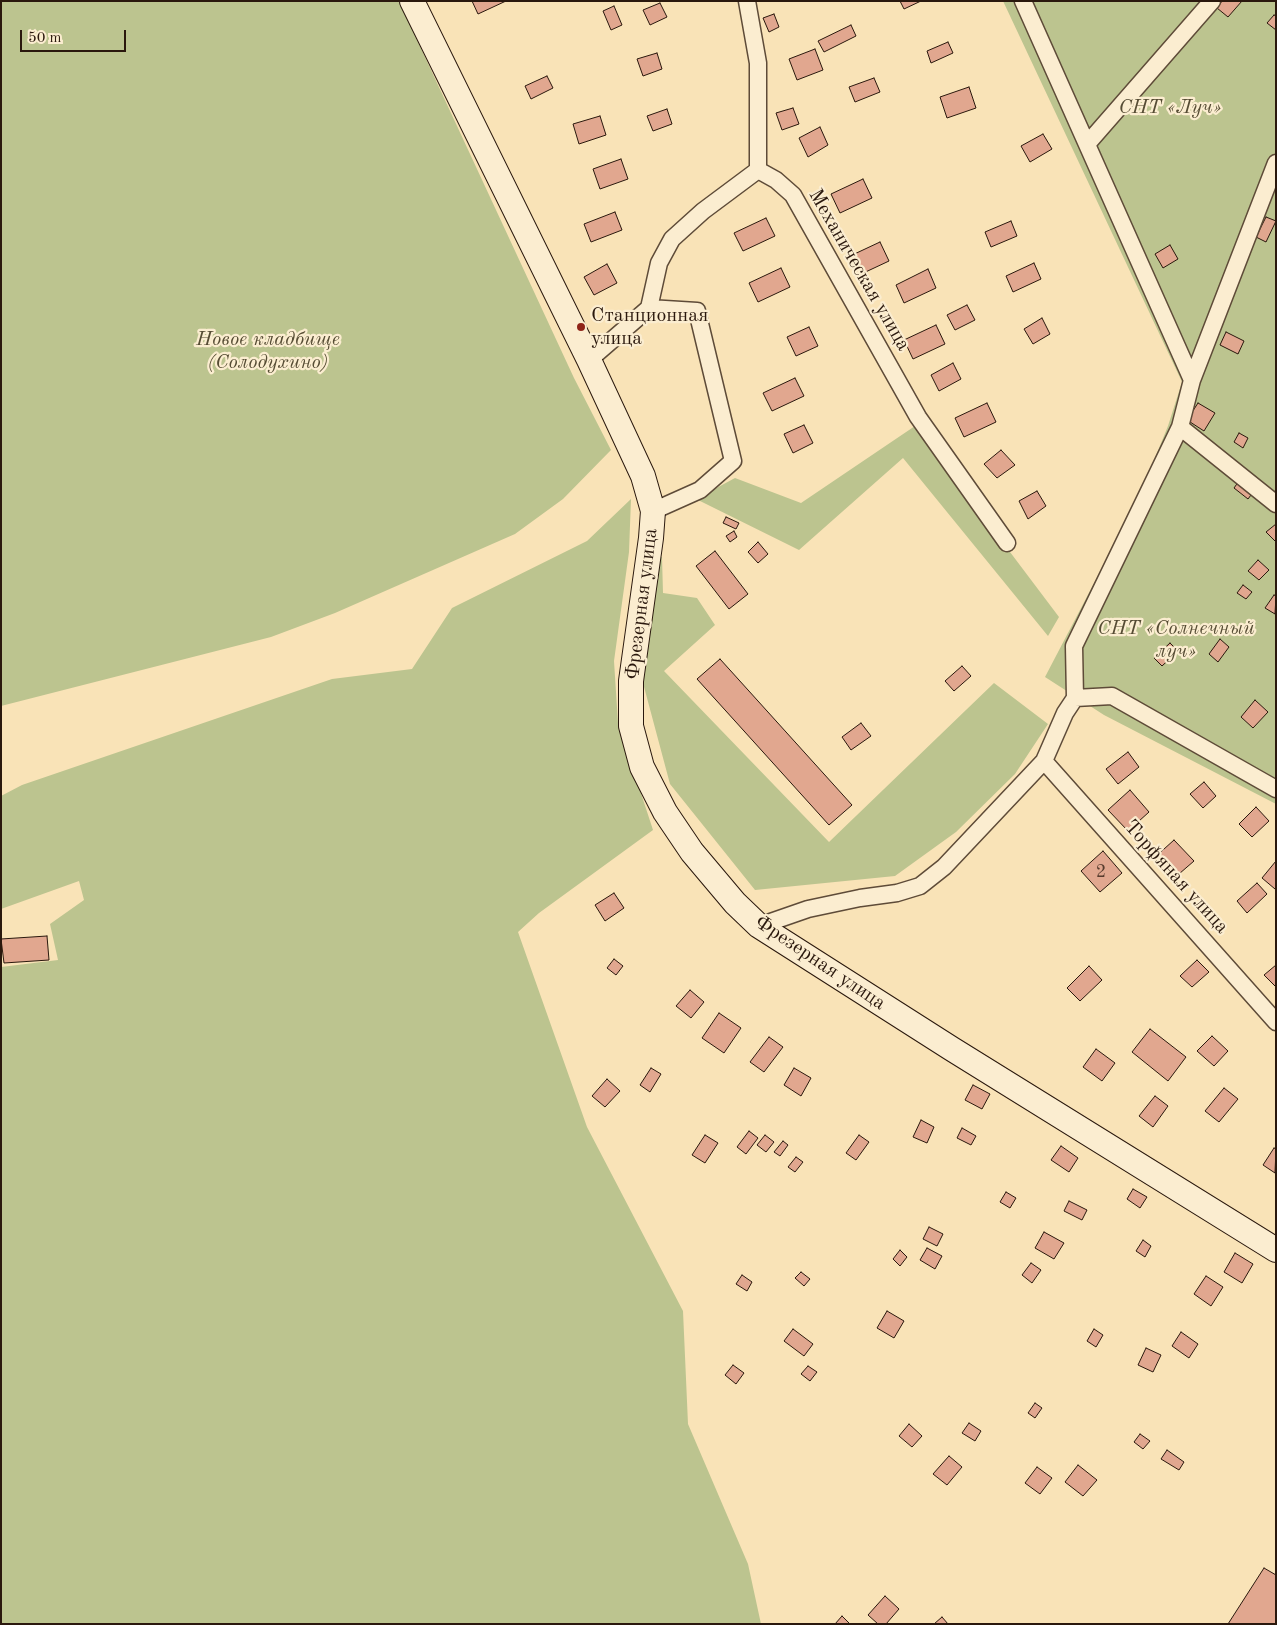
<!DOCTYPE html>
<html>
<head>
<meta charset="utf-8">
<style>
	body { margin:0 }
	#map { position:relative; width:1277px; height:1625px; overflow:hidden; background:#f9e3b7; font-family:"Old Standard TT",serif }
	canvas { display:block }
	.frame { position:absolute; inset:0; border:2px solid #2a180d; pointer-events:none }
	.scale { position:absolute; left:20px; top:30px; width:106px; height:22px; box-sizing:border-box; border:2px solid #2a180d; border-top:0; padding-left:6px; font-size:15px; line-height:18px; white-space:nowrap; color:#2a180d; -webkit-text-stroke:4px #fbedd0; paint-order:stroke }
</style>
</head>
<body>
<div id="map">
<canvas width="1277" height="1625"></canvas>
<div class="frame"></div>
<div class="scale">50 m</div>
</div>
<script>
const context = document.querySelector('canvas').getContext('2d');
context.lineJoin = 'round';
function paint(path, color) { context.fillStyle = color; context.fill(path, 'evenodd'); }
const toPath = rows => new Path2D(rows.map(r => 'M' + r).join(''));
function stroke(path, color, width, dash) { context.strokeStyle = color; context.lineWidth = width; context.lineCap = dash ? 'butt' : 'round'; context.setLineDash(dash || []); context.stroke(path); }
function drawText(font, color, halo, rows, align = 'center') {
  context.font = font + ' "Old Standard TT",serif'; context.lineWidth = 4.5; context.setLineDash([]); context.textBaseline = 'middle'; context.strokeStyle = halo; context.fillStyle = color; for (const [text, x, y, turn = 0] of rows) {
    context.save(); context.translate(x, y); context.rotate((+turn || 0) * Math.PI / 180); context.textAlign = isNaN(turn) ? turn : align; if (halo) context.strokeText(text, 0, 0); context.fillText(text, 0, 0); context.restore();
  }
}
paint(toPath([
	[1,1,399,1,574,378,611,450,563,499,515,534,335,613,271,637,1,706],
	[1003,1,1276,1,1276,804,1104,715,1045,677,1139,497,1168,426,1182,382],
	[915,426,1059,617,1048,636,903,458,799,550,696,499,735,478,801,503],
	[631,499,629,552,614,661,618,723,653,830,539,913,518,932,587,1127,683,1311,688,1424,748,1564,761,1624,1,1624,1,967,58,960,50,924,84,900,79,881,1,909,1,796,22,785,332,679,412,669,452,608,587,541],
	[662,557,663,593,697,598,715,625,664,671,829,842,994,683,1048,724,1015,774,956,832,895,876,755,890,670,784,643,683,657,558]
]), '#bcc48f');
const building = toPath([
	[472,1,506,1,478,14,472,1],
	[900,1,921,1,904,9,900,1],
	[1222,1,1242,1,1228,17,1217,8,1222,1],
	[660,3,667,17,650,25,643,10,660,3],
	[614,6,622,25,611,30,603,11,614,6],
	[774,14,779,27,769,32,763,18,774,14],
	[1274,15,1276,16,1276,30,1267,23,1274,15],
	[851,25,856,36,824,52,818,41,851,25],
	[948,42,953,53,931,63,927,51,948,42],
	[815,49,823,70,797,80,789,59,815,49],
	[657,53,662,69,643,76,637,59,657,53],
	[547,76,553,88,531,99,525,86,547,76],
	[874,78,880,92,855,102,849,87,874,78],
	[969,87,976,108,947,118,940,97,969,87],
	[793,108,799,124,782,130,776,113,793,108],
	[667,109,672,124,653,131,647,116,667,109],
	[600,116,606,135,579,144,573,124,600,116],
	[820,127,828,145,808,157,799,138,820,127],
	[1043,134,1052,149,1030,162,1021,146,1043,134],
	[621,159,628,179,600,189,593,169,621,159],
	[863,179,872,198,840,213,831,194,863,179],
	[615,212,622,230,591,242,584,224,615,212],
	[1266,217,1276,221,1266,242,1256,237,1266,217],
	[766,218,775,236,743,251,734,233,766,218],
	[1011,221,1017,236,991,247,985,232,1011,221],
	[880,242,889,261,857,276,848,257,880,242],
	[1170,245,1178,259,1163,268,1155,254,1170,245],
	[1034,263,1041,279,1013,292,1006,276,1034,263],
	[607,264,617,283,594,295,584,277,607,264],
	[781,268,790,287,758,302,749,283,781,268],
	[928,269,936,288,904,303,896,285,928,269],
	[967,305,975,320,955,330,947,315,967,305],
	[1042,318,1050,334,1033,344,1024,329,1042,318],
	[936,325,945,344,913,359,904,340,936,325],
	[809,327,818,346,796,356,787,337,809,327],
	[1226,332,1244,341,1238,354,1220,345,1226,332],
	[953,363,961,379,939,391,931,375,953,363],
	[795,378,804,396,772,411,763,393,795,378],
	[987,403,996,422,964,437,955,418,987,403],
	[1198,403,1215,413,1204,431,1187,420,1198,403],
	[804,425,813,443,793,453,784,434,804,425],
	[1239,433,1248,438,1243,448,1234,442,1239,433],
	[1001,450,1015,465,997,478,984,464,1001,450],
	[1239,481,1254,491,1248,499,1234,488,1239,481],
	[1037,491,1046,506,1028,519,1019,501,1037,491],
	[726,517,739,523,736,529,723,523,726,517],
	[1276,524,1276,540,1275,541,1266,532,1276,524],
	[734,531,737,537,730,542,726,536,734,531],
	[758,542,768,554,758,563,748,552,758,542],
	[715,551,748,594,729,609,696,566,715,551],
	[1258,560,1269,570,1259,580,1248,571,1258,560],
	[1243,585,1252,592,1246,599,1237,593,1243,585],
	[1274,595,1276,596,1275,614,1265,608,1274,595],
	[1220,639,1229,647,1218,662,1209,654,1220,639],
	[1170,643,1178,651,1162,666,1154,658,1170,643],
	[720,659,852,805,829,825,697,679,720,659],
	[962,666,971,676,954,691,945,681,962,666],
	[1255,700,1268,712,1253,728,1241,717,1255,700],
	[861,723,871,736,851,750,842,737,861,723],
	[1128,752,1139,767,1118,784,1106,769,1128,752],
	[1204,782,1216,796,1203,808,1190,794,1204,782],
	[1130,790,1149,812,1128,831,1108,810,1130,790],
	[1256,807,1269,821,1252,837,1239,824,1256,807],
	[1174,840,1194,861,1172,880,1153,859,1174,840],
	[1103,851,1122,873,1100,892,1081,871,1103,851],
	[1276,861,1276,889,1275,889,1262,878,1276,861],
	[1257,883,1267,894,1247,913,1237,901,1257,883],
	[614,893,624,908,605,921,595,905,614,893],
	[47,936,49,960,4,963,1,939,47,936],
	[614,959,623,966,616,975,607,968,614,959],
	[1197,960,1209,972,1192,987,1180,976,1197,960],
	[1276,965,1276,987,1264,975,1276,965],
	[1089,966,1102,980,1080,1001,1067,988,1089,966],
	[690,990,704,1002,691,1018,676,1006,690,990],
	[719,1013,741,1028,724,1053,702,1038,719,1013],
	[1150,1029,1186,1057,1168,1081,1132,1052,1150,1029],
	[1212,1036,1228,1051,1214,1066,1197,1051,1212,1036],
	[769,1037,783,1047,764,1072,750,1062,769,1037],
	[1096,1049,1115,1063,1102,1081,1083,1067,1096,1049],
	[651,1068,661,1074,650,1092,640,1085,651,1068],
	[794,1068,811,1078,801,1096,784,1085,794,1068],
	[607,1079,620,1091,605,1107,592,1096,607,1079],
	[973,1085,990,1094,982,1109,965,1100,973,1085],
	[1224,1088,1238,1099,1219,1122,1205,1111,1224,1088],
	[1155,1096,1168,1106,1153,1127,1139,1116,1155,1096],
	[921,1120,934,1127,927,1143,913,1137,921,1120],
	[962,1128,976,1136,971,1145,957,1138,962,1128],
	[749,1131,758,1138,746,1154,737,1147,749,1131],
	[705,1135,718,1143,705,1163,692,1155,705,1135],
	[765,1135,774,1142,766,1152,757,1145,765,1135],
	[859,1135,869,1142,856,1160,846,1153,859,1135],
	[783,1141,788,1145,780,1156,774,1152,783,1141],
	[1061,1146,1078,1158,1069,1172,1051,1160,1061,1146],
	[1274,1148,1276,1149,1275,1173,1263,1165,1274,1148],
	[796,1157,803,1162,795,1172,788,1167,796,1157],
	[1133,1189,1147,1197,1140,1208,1127,1199,1133,1189],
	[1006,1192,1016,1198,1010,1208,1000,1202,1006,1192],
	[1069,1201,1087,1210,1082,1220,1064,1211,1069,1201],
	[929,1227,943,1234,937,1246,923,1239,929,1227],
	[1044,1232,1064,1243,1054,1259,1035,1248,1044,1232],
	[1143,1240,1151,1246,1145,1257,1136,1251,1143,1240],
	[927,1248,942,1256,935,1269,920,1260,927,1248],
	[900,1250,907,1257,900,1266,893,1259,900,1250],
	[1235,1253,1253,1264,1242,1283,1224,1272,1235,1253],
	[1031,1263,1041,1270,1032,1283,1022,1275,1031,1263],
	[801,1272,810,1279,804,1286,795,1278,801,1272],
	[742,1275,752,1282,747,1291,736,1284,742,1275],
	[1206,1276,1223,1287,1211,1306,1194,1294,1206,1276],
	[887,1311,904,1321,894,1338,877,1328,887,1311],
	[793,1329,813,1344,804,1356,784,1341,793,1329],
	[1094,1329,1103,1335,1096,1347,1087,1341,1094,1329],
	[1181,1332,1198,1344,1189,1358,1172,1346,1181,1332],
	[1146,1348,1161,1355,1153,1372,1138,1365,1146,1348],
	[733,1365,744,1373,736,1384,725,1375,733,1365],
	[808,1366,817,1372,810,1381,801,1374,808,1366],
	[1035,1403,1042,1408,1035,1418,1028,1413,1035,1403],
	[969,1423,981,1431,975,1441,962,1433,969,1423],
	[909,1424,922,1436,912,1447,899,1436,909,1424],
	[1140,1434,1150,1441,1143,1449,1134,1442,1140,1434],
	[1167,1450,1184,1462,1179,1470,1161,1459,1167,1450],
	[949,1456,962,1467,947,1485,933,1474,949,1456],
	[1078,1465,1097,1480,1083,1496,1065,1482,1078,1465],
	[1037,1467,1052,1478,1040,1494,1025,1483,1037,1467],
	[1264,1568,1276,1575,1276,1624,1228,1624,1264,1568],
	[885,1596,899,1609,886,1624,878,1624,868,1615,885,1596],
	[842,1616,850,1624,835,1624,842,1616],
	[942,1617,948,1624,934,1624,942,1617]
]);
paint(building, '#e1a78f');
stroke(building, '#2a180d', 1);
const street = toPath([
	[747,1,758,63,758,170,776,180,793,195,918,417,1007,543],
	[1023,1,1192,380],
	[1088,143,1212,1],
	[1276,163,1192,380,1180,427,1074,646,1075,698,1112,696,1276,789],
	[649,308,697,311,733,461,700,490,653,511],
	[589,360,649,308,659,263,672,239,703,211,758,170],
	[1180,427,1276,504],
	[1044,761,1276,1022],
	[759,926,808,909,860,898,897,893,920,886,944,867,1044,761,1065,713,1075,698]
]);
const secondary = toPath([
	[412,1,589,360,643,476,653,511,651,538,631,681,631,726,642,767,665,812,692,852,735,903,759,926,952,1049,1276,1250]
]);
stroke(street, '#5e4b38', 19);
stroke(secondary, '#2a180d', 26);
stroke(street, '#fbedd0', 16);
stroke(secondary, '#fbedd0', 24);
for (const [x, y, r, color] of [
	[581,327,5,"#8f2418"]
]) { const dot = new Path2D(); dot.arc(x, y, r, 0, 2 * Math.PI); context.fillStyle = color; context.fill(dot); stroke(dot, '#fbedd0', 2); }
drawText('18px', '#583c2e', null, [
	["2",1101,872]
]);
drawText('italic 20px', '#564c34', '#fbedd0', [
	["СНТ «Луч»",1170,108],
	["Новое кладбище",268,340],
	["(Солодухино)",268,363],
	["СНТ «Солнечный",1176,629],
	["луч»",1176,652]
]);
drawText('20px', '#2a180d', '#fbedd0', [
	["Механическая улица",859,270,60],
	["Фрезерная улица",642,604,-83],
	["Торфяная улица",1176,877,48],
	["Фрезерная улица",820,963,34]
]);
drawText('20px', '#2a180d', '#fbedd0', [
	["Станционная",591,316],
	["улица",591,339]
], 'left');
</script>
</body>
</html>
